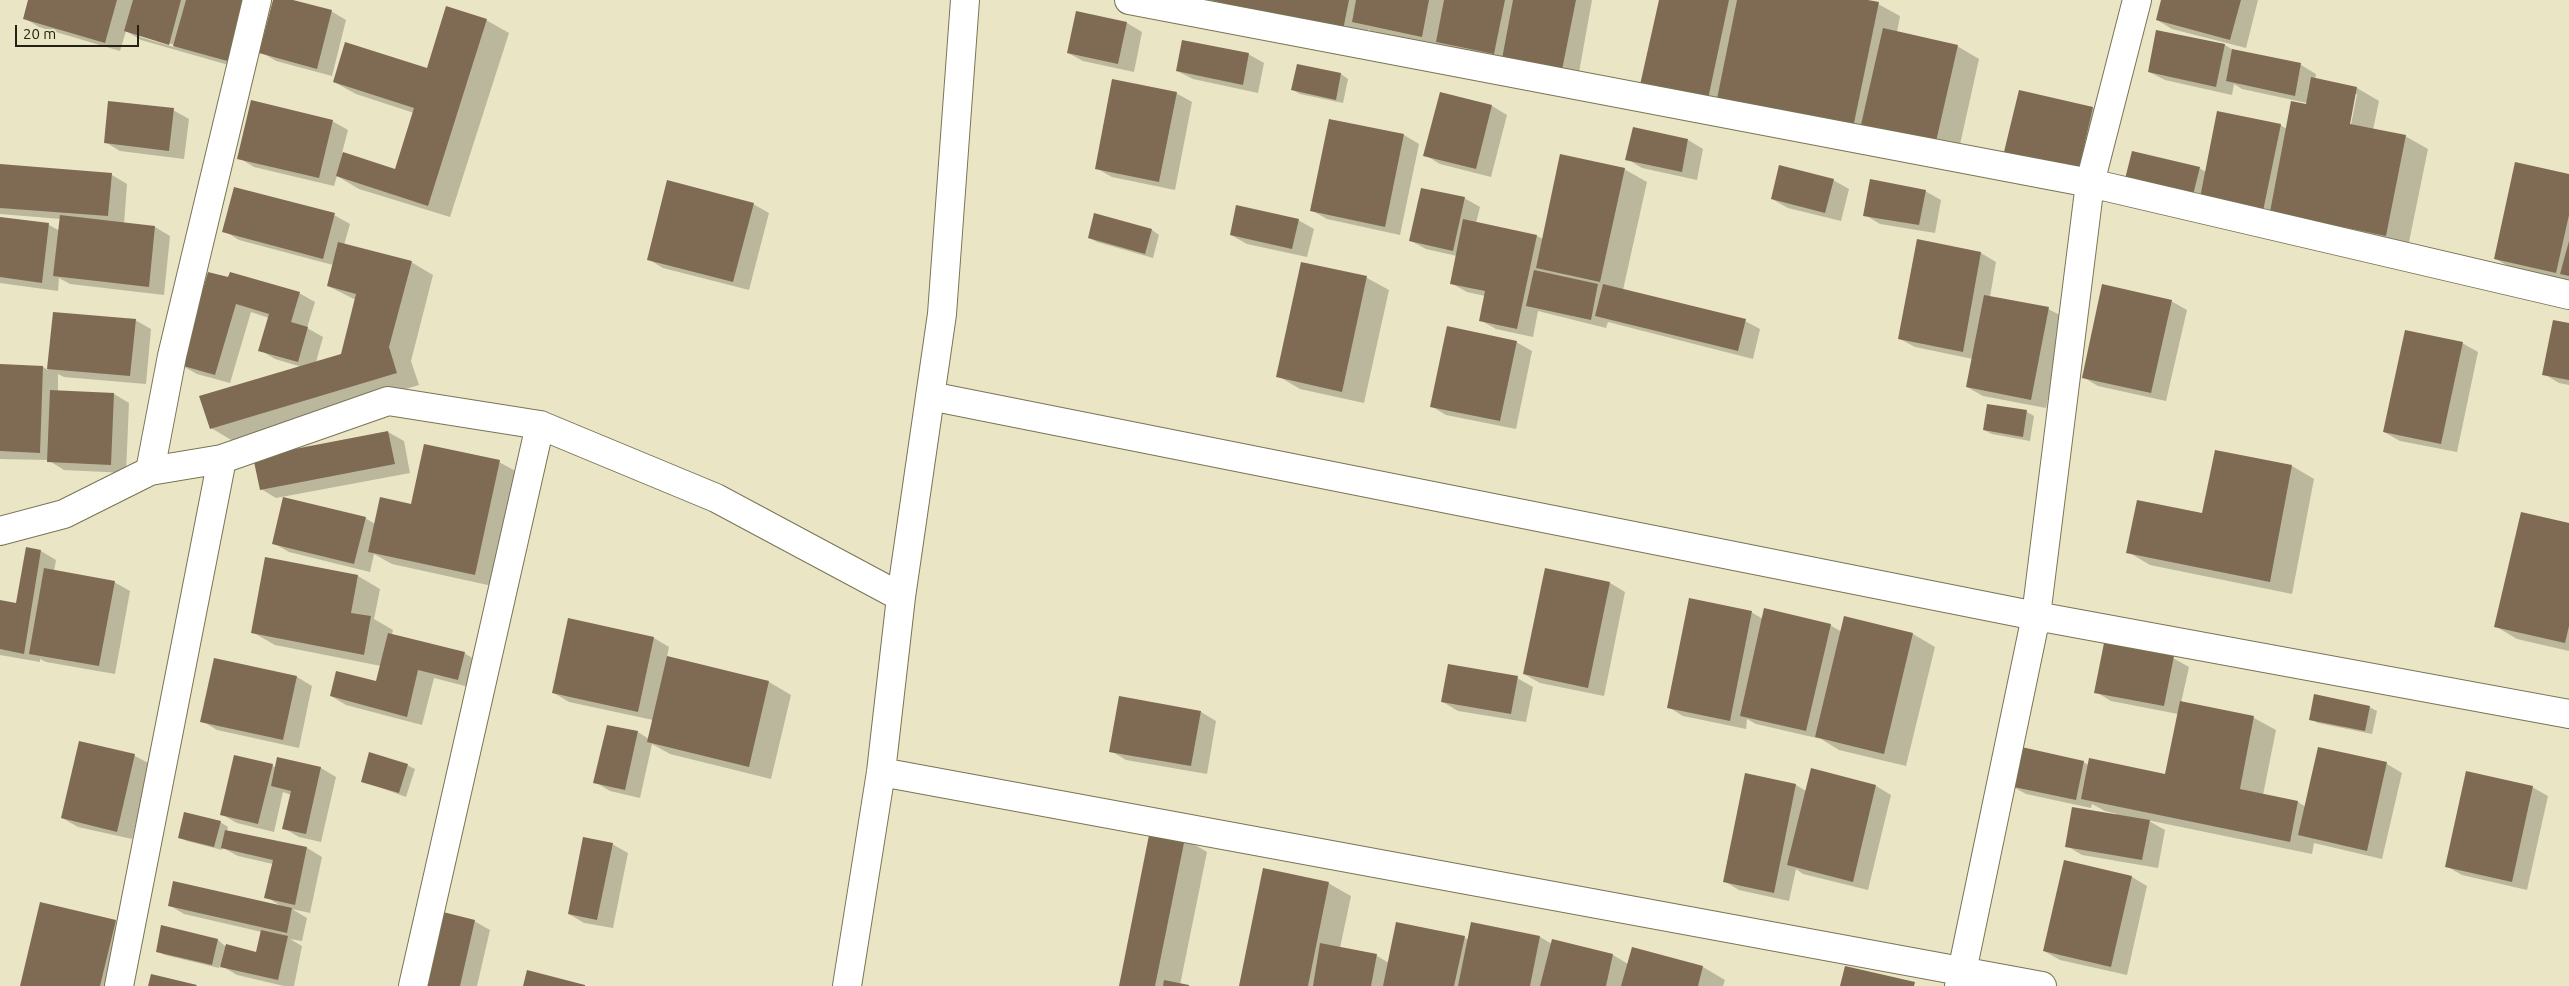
<!DOCTYPE html>
<html>
<head>
<meta charset="utf-8">
<style>
	body { margin:0 }
	#map { position:relative; width:2569px; height:986px; overflow:hidden; background:#eae5c4; font-family:Ubuntu,sans-serif }
	canvas { display:block }
	.scale { position:absolute; left:15px; top:25px; width:124px; height:22px; box-sizing:border-box; border:2px solid #232115; border-top:0; padding-left:6px; font-size:15px; line-height:18px; white-space:nowrap; color:#232115; -webkit-text-stroke:4px #eae5c4; paint-order:stroke }
</style>
</head>
<body>
<div id="map">
<canvas width="2569" height="986"></canvas>
<div class="scale">20 m</div>
</div>
<script>
const context = document.querySelector('canvas').getContext('2d');
context.lineJoin = 'round';
function paint(path, color) { context.fillStyle = color; context.fill(path, 'evenodd'); }
const toPath = rows => new Path2D(rows.map(r => 'M' + r).join(''));
function stroke(path, color, width, dash) { context.strokeStyle = color; context.lineWidth = width; context.lineCap = dash ? 'butt' : 'round'; context.setLineDash(dash || []); context.stroke(path); }
paint(toPath([
	[29,0,265,0,246,70,141,40,126,31,120,51,39,27,24,18],
	[140,35,175,45,174,47,140,37],
	[274,0,288,0,331,11,346,20,332,76,276,61,261,52],
	[1175,0,1592,0,1578,78,1453,50,1444,46,1444,48,1375,34,1368,29,1365,42],
	[1660,0,1861,0,1878,4,1900,16,1897,32,1957,46,1979,59,1957,158,1657,93],
	[2162,0,2258,0,2246,48,2172,29,2157,20],
	[486,20,509,33,450,217,359,189,337,176,334,186,254,167,239,158,332,121,348,130,342,153,396,170,414,113,356,94,334,82,428,70],
	[1127,23,1142,32,1134,72,1083,61,1068,53],
	[2157,31,2225,45,2235,51,2301,65,2316,74,2315,80,2357,88,2379,101,2373,130,2405,136,2428,149,2408,247,2141,191,2199,168,2206,172,2280,125,2287,129,2307,103,2242,89,2234,84,2232,95,2165,80,2149,72],
	[2354,94,2357,94,2350,130,2347,130],
	[1248,54,1264,63,1258,93,1193,79,1177,71],
	[1298,65,1341,74,1348,79,1343,103,1300,94,1293,90],
	[2020,91,2093,108,2108,117,2094,181,2020,164],
	[1176,93,1192,102,1175,190,1112,177,1096,168],
	[1492,106,1507,115,1491,177,1440,164,1425,155],
	[173,110,189,119,184,159,120,151,105,142],
	[1634,128,1688,140,1703,149,1697,180,1642,168,1627,159],
	[1404,135,1419,144,1400,235,1327,219,1311,210],
	[0,166,112,175,127,184,124,224,155,227,170,236,164,295,70,284,59,278,58,291,0,283,0,218,49,225,60,231,61,219,0,214],
	[1624,169,1647,182,1623,290,1745,321,1760,329,1753,359,1608,322,1606,328,1538,311,1533,337,1496,329,1480,320,1485,296,1467,292,1451,283,1457,256,1426,249,1411,241,1464,198,1480,207,1476,223,1537,236,1543,239],
	[2569,175,2569,281,2511,268,2496,259],
	[1833,180,1849,189,1841,221,1788,208,1772,199],
	[1925,191,1941,200,1935,233,1880,224,1865,215],
	[753,204,769,213,749,290,663,268,648,259],
	[334,215,350,224,344,245,411,262,433,275,411,361,419,385,233,441,211,428,302,367,275,359,260,350,269,318,251,312,230,383,197,374,181,365,209,273,299,293,315,302,307,328,323,337,316,362,342,355,356,300,328,286,333,265,239,240,224,231],
	[1298,220,1314,229,1307,257,1247,244,1231,235],
	[1152,230,1159,235,1153,258,1097,242,1089,238],
	[1918,240,1981,253,1996,262,1990,297,2048,309,2064,317,2046,408,1983,396,1967,387,1973,359,1915,347,1900,339],
	[1302,263,1367,278,1389,290,1364,403,1300,389,1278,376],
	[2171,301,2187,310,2166,401,2098,386,2083,377],
	[54,313,135,320,151,329,146,384,64,377,58,374,58,392,114,394,129,403,126,473,64,470,48,460,0,459,0,365,43,367,48,370],
	[2569,325,2569,385,2559,383,2544,374],
	[1516,342,1532,351,1516,429,1446,415,1431,406],
	[2462,343,2478,352,2457,452,2400,441,2384,432],
	[2027,412,2034,416,2030,441,1992,434,1984,430],
	[388,432,404,441,410,473,276,498,261,489],
	[499,462,521,474,497,587,392,564,374,554,370,572,289,552,273,543,365,518,375,524],
	[2292,466,2314,479,2292,594,2150,565,2128,552],
	[2569,525,2569,651,2517,639,2495,626],
	[41,551,56,560,54,571,114,582,130,591,115,674,46,662,40,659,40,662,0,655,0,601,17,604],
	[358,576,380,589,374,619,393,630,392,635,464,653,479,662,473,688,434,678,422,725,346,705,331,696,377,683,381,666,275,645,252,632],
	[1610,583,1625,592,1604,696,1540,683,1524,674],
	[1751,612,1763,619,1830,625,1842,632,1845,618,1913,634,1935,647,1906,766,1839,750,1821,739,1756,724,1747,719,1746,729,1683,716,1668,707],
	[569,619,654,638,669,647,667,657,769,682,791,695,771,779,670,754,652,744,640,798,610,791,595,782,638,732,649,739,653,720,569,702,554,693],
	[2173,658,2189,667,2181,703,2254,718,2276,730,2263,795,2298,802,2306,807,2319,748,2387,764,2402,773,2382,859,2314,843,2312,854,2147,820,2165,830,2158,868,2082,855,2067,846,2117,814,2105,811,2092,804,2091,808,2026,794,2010,785,2083,762,2089,765,2166,775,2178,714,2111,701,2096,692],
	[215,659,297,677,312,686,299,748,217,730,202,721],
	[1517,678,1533,687,1526,722,1458,711,1443,702],
	[2369,707,2377,711,2372,734,2318,723,2310,719],
	[1201,712,1216,721,1207,774,1126,760,1111,751],
	[80,742,135,756,150,764,132,839,78,827,62,818],
	[272,765,276,768,321,768,336,777,321,842,299,837,283,828,291,795,283,792,274,832,237,823,221,814],
	[407,765,415,769,406,797,362,781],
	[1812,770,1876,786,1891,795,1868,890,1803,874,1796,869,1789,901,1739,890,1724,881,1746,774,1796,785,1806,791],
	[2532,787,2548,796,2527,890,2462,875,2446,866],
	[220,822,228,827,227,831,307,848,322,857,310,913,292,909,307,918,302,941,290,939,302,946,294,986,284,986,237,975,220,965,219,968,165,955,157,951,218,940,225,946,257,953,262,932,184,914,169,905,281,906,266,897,273,864,238,856,223,848,222,850,187,841,179,837],
	[1185,839,1207,852,1180,985,1187,986,1120,986],
	[612,844,628,853,613,928,584,923,569,914],
	[2065,862,2132,877,2147,886,2127,975,2060,960,2044,951],
	[1328,883,1351,896,1340,948,1377,956,1389,963,1464,937,1468,940,1540,937,1552,944,1552,940,1613,955,1628,964,1703,967,1725,980,1723,986,1240,986],
	[115,921,137,934,125,986,22,986],
	[474,921,490,930,477,986,423,986]
]), '#0003');
paint(toPath([
	[28,0,117,0,105,43,23,19],
	[133,0,181,0,169,45,124,31],
	[186,0,248,0,231,62,173,46],
	[273,0,293,0,332,10,317,69,259,53],
	[1210,0,1349,0,1343,30],
	[1356,0,1429,0,1422,37,1352,22],
	[1444,0,1505,0,1494,54,1436,42],
	[1513,0,1576,0,1562,70,1502,59],
	[1659,0,1729,0,1708,99,1640,85],
	[1737,0,1868,0,1879,2,1853,128,1717,99],
	[2161,0,2241,0,2230,40,2156,20],
	[446,6,487,19,428,206,336,176,343,152,395,169,414,108,333,82,345,42,427,68],
	[1076,11,1127,22,1118,64,1067,53],
	[1883,28,1958,45,1935,146,1860,129],
	[2156,30,2225,44,2216,87,2148,72],
	[1182,40,1249,53,1243,85,1176,71],
	[2232,49,2301,63,2295,96,2226,81],
	[1297,64,1341,73,1336,100,1291,90],
	[2311,77,2357,87,2350,124,2406,135,2386,236,2270,212,2291,101,2306,104],
	[1112,79,1177,92,1159,182,1095,169],
	[2019,90,2093,107,2078,173,2003,156],
	[1440,92,1492,105,1476,169,1423,156],
	[251,100,333,120,319,178,237,159],
	[108,101,174,108,169,151,104,143],
	[2217,111,2281,124,2262,216,2199,203],
	[1329,119,1404,134,1385,227,1310,211],
	[1633,127,1688,139,1682,172,1625,160],
	[2132,151,2200,167,2192,199,2124,183],
	[1560,154,1625,168,1600,282,1536,268],
	[2515,162,2569,174,2569,215,2556,273,2494,259],
	[0,164,112,173,108,216,0,208],
	[1779,165,1834,179,1825,213,1771,199],
	[1870,179,1926,190,1919,225,1863,216],
	[667,180,754,203,733,282,647,260],
	[234,187,335,213,323,259,222,232],
	[1421,188,1465,197,1453,251,1409,241],
	[1236,205,1299,219,1292,249,1230,235],
	[1094,213,1152,229,1145,254,1088,238],
	[60,215,155,226,149,287,53,276],
	[0,217,49,223,42,283,0,277],
	[1463,219,1537,235,1517,329,1479,321,1485,291,1450,284],
	[1917,239,1981,252,1963,352,1898,339],
	[2569,241,2569,276,2560,274],
	[338,242,412,261,389,347,397,373,210,429,199,396,341,354,356,294,327,286],
	[1301,262,1367,276,1342,392,1276,377],
	[1534,270,1598,284,1591,320,1526,306],
	[208,272,228,277,230,272,300,292,291,322,308,327,298,362,258,351,269,314,236,304,215,375,180,365],
	[1603,284,1746,319,1738,351,1595,316],
	[2102,284,2172,300,2151,393,2082,378],
	[1984,295,2049,307,2031,400,1966,387],
	[53,312,136,319,130,376,47,369],
	[2553,320,2569,323,2569,380,2542,375],
	[1447,326,1517,341,1500,421,1430,407],
	[2405,330,2463,342,2441,444,2383,432],
	[0,364,43,366,40,453,0,451],
	[50,390,114,393,111,465,47,462],
	[1987,404,2027,410,2023,437,1983,430],
	[388,431,395,464,260,490,253,457],
	[424,444,500,460,475,575,368,552,380,497,411,504],
	[2215,450,2292,465,2270,582,2126,553,2137,500,2202,513],
	[283,497,366,517,354,564,272,544],
	[2521,512,2569,523,2569,626,2565,643,2494,627],
	[26,547,41,550,24,654,0,649,0,600,16,603],
	[265,557,358,575,351,613,371,616,364,655,251,633],
	[44,568,115,581,99,666,29,654],
	[1545,568,1610,582,1588,688,1523,674],
	[1689,598,1752,611,1730,721,1667,708],
	[1764,608,1831,624,1806,731,1740,716],
	[1844,616,1913,633,1884,754,1815,737],
	[568,618,654,637,638,712,552,693],
	[388,633,465,652,458,680,418,670,407,717,330,696,336,671,376,681],
	[2104,643,2174,656,2164,706,2094,693],
	[667,656,769,681,749,767,647,742],
	[214,658,297,676,283,740,200,722],
	[1448,664,1518,676,1511,714,1441,702],
	[2314,694,2370,706,2365,731,2309,720],
	[1119,696,1201,711,1191,766,1109,752],
	[2180,701,2254,716,2240,789,2298,801,2290,842,2081,799,2089,758,2165,774],
	[607,725,638,731,625,790,593,783],
	[79,741,135,754,117,832,61,818],
	[2017,746,2084,761,2076,800,2009,786],
	[2318,747,2387,762,2367,851,2298,835],
	[369,752,408,764,399,793,361,782],
	[234,755,273,764,258,824,220,815],
	[277,757,321,767,306,834,282,829,291,791,271,786],
	[1811,768,1876,785,1853,882,1787,865],
	[2466,771,2533,786,2512,882,2445,867],
	[1745,773,1796,784,1774,893,1723,882],
	[2072,807,2150,820,2142,860,2065,847],
	[184,812,221,821,214,847,178,838],
	[225,830,307,847,295,905,264,898,273,860,221,848],
	[1150,830,1185,838,1155,986,1119,986],
	[583,837,613,843,597,920,568,914],
	[2064,860,2132,876,2111,967,2043,951],
	[1263,868,1329,882,1308,986,1239,986],
	[173,881,292,908,287,933,168,906],
	[40,902,116,920,100,986,20,986],
	[439,911,475,920,460,986,422,986],
	[1396,922,1465,936,1454,986,1383,986],
	[1471,922,1540,936,1530,986,1458,986],
	[161,925,218,939,212,965,156,952],
	[261,930,288,936,278,980,220,967,226,944,256,952],
	[1552,939,1613,954,1606,986,1540,986],
	[1320,943,1377,954,1371,986,1313,986],
	[1632,947,1703,966,1698,986,1621,986],
	[1845,966,1915,982,1914,986,1840,986],
	[527,970,585,985,585,986,523,986],
	[151,974,197,985,196,986,148,986],
	[1164,980,1189,985,1189,986,1163,986]
]), '#7f6b53');
const street = toPath([
	[1129,0,2090,183,2569,295],
	[930,396,2036,616,2569,714],
	[150,471,172,356,257,0],
	[0,531,64,514,150,471,222,459,388,401,540,425,716,498,901,597],
	[881,772,2042,986],
	[119,986,222,459],
	[413,986,540,425],
	[847,986,881,772,901,597,942,314,965,0],
	[1959,986,2036,616,2090,183,2137,0]
]);
stroke(street, '#797456', 30);
stroke(street, '#fff', 28);
</script>
</body>
</html>
